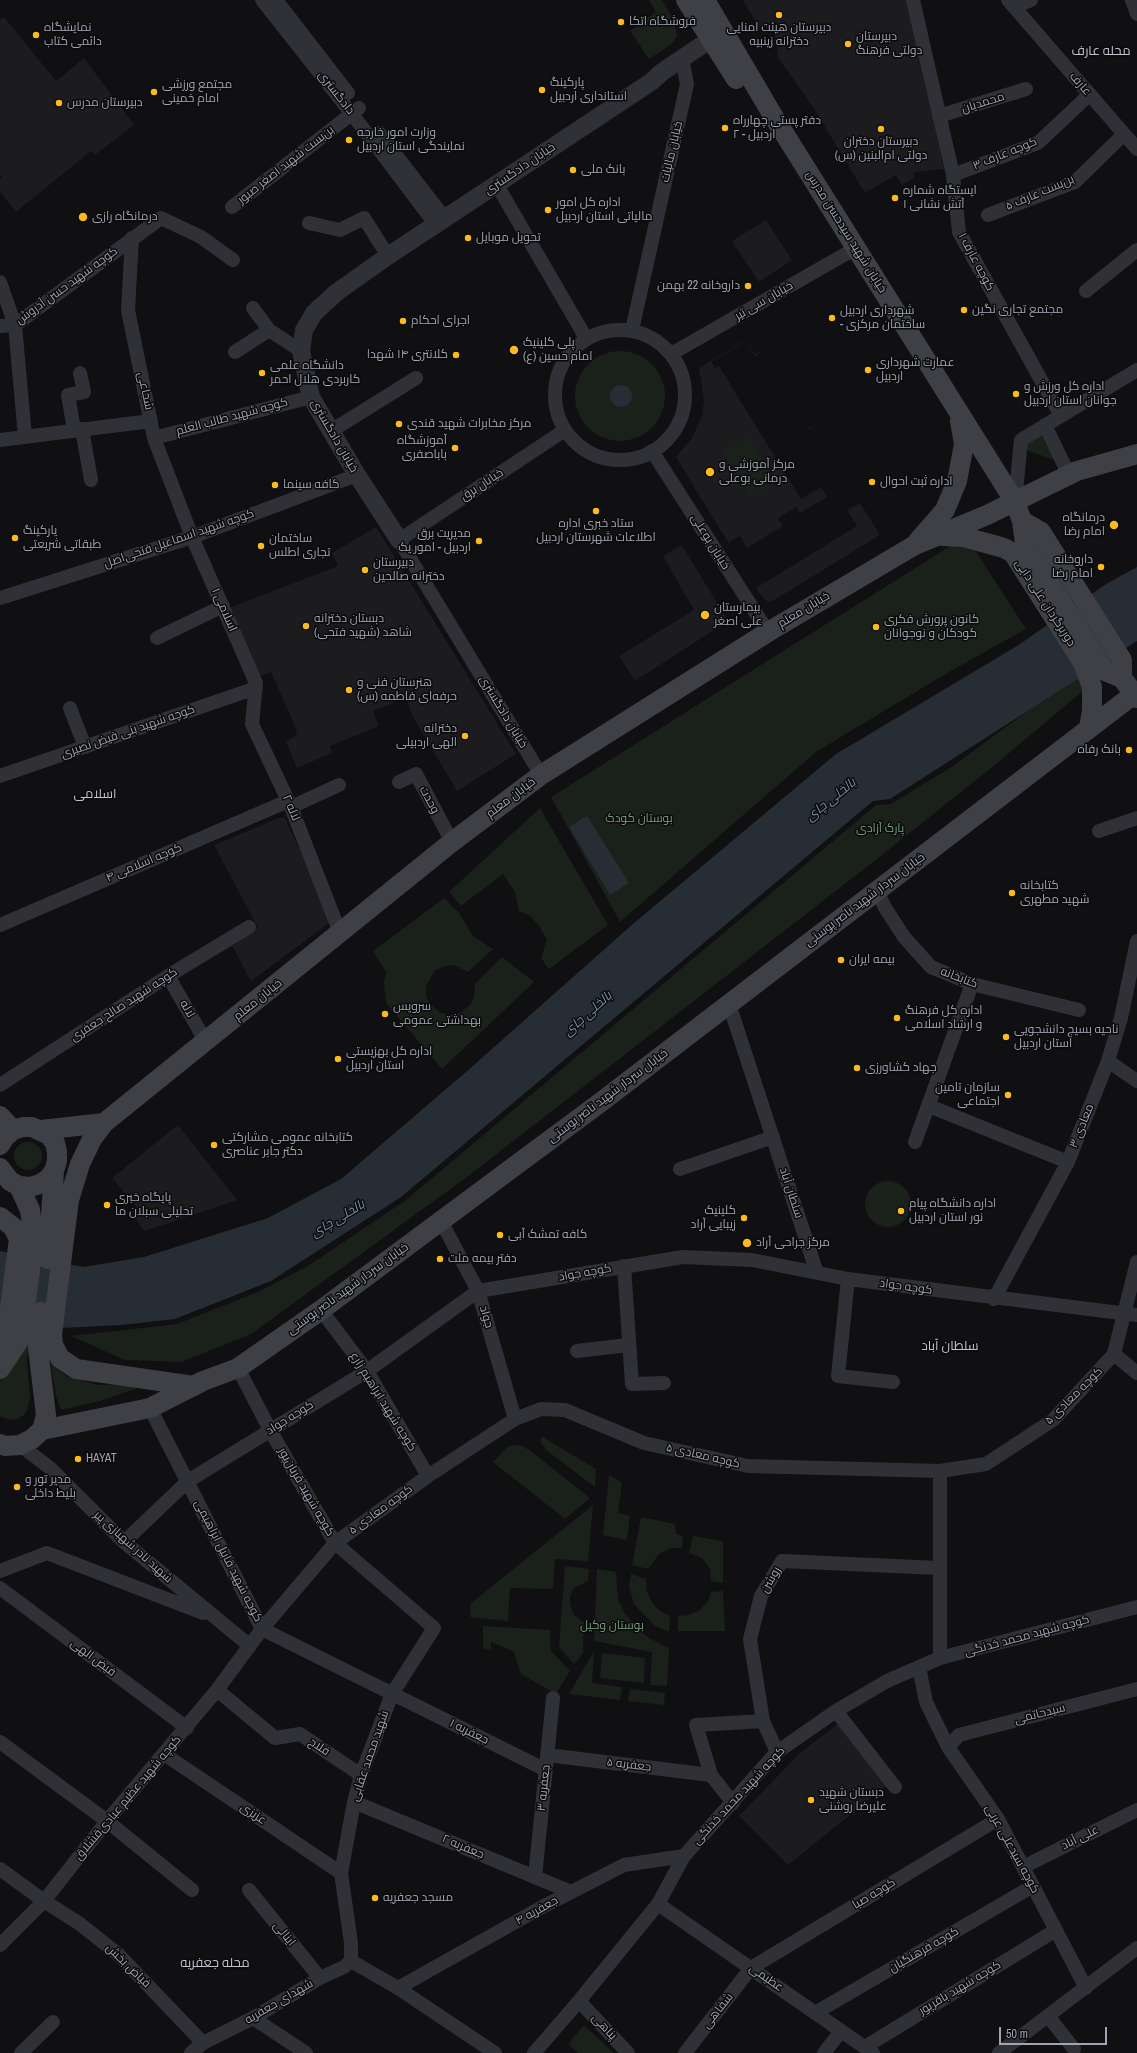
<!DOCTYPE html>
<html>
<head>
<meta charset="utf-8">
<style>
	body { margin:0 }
	#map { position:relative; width:1137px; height:2053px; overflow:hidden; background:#100f11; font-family:"Archivo Narrow",sans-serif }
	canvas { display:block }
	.scale { position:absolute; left:999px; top:2027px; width:108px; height:18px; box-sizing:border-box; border:2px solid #a0a5b3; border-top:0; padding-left:5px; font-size:12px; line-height:14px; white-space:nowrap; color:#a0a5b3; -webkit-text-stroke:3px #0b0b0c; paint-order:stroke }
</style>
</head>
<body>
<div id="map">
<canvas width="1137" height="2053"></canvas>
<div class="scale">50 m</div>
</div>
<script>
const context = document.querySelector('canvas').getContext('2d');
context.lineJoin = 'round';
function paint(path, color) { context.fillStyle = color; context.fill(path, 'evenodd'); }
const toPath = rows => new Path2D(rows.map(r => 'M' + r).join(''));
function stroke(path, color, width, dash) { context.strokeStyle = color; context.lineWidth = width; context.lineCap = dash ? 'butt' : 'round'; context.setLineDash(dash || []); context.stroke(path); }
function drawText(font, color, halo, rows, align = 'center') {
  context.font = font + ' "Archivo Narrow",Cairo,sans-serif'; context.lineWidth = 3; context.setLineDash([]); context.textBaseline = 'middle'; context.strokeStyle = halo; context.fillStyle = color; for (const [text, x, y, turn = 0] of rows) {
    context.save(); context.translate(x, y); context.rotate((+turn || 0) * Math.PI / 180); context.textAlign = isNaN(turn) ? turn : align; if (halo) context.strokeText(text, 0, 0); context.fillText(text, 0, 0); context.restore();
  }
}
paint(toPath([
	[743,0,909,0,944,169,914,172,914,178,902,185,896,175,865,193,813,107,779,59,773,24,760,29],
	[4,17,56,81,84,58,134,125,95,155,91,151,16,212,0,192,0,179,2,177,0,175,0,20],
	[766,220,792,260,759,282,732,241],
	[746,340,755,354,761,351,807,429,812,426,880,535,771,602,765,600,756,588,676,457,692,438,702,416,704,401,699,368],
	[746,341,755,356,761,352,807,430,812,427,860,503,847,510,857,526,756,588,728,543,740,536,747,548,783,526,778,518,796,507,800,513,827,497,821,487,801,499,719,366,715,368,711,362],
	[376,527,516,754,457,791,413,717,406,698,373,711,379,726,330,746,332,753,297,768,286,741,294,737,297,731,271,672,256,678,229,608,338,566,332,553],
	[682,545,728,621,635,681,619,656,694,610,663,556],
	[279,818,285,818,332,921,251,981,232,946,258,928,214,845],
	[178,1125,237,1200,144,1231,132,1213,138,1209,112,1178],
	[839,1723,887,1785,788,1865,739,1816,800,1753]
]), '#1c1b1e');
paint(toPath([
	[649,0,662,0,673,18,677,36,673,43,649,59,630,31,656,12],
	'575 396a45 45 0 1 1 90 0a45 45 0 1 1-90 0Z',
	[1043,431,1057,461,1026,450,1022,444],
	[748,436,776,483,750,498,722,451],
	[969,541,1026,629,949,672,816,752,620,922,551,797,955,543],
	[1083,670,1091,684,996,764,868,866,467,1177,251,1334,181,1362,125,1360,71,1336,177,1324,260,1291,311,1264,406,1200,876,805,891,804,953,766],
	[540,808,608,925,549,969,541,958,547,939,539,926,530,916,519,911,515,892,503,874,461,906,449,892],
	[444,898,459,913,473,936,493,949,468,972,454,965,442,967,434,971,426,987,426,997,432,1006,441,1013,450,1015,460,1013,471,1004,474,996,475,984,502,957,534,982,442,1069,386,1003,384,983,386,972,373,951],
	'14 1156a14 14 0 1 1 28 0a14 14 0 1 1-28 0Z',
	'865 1204a23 23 0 1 1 46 0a23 23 0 1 1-46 0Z',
	[30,1336,27,1362,30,1397,28,1407,25,1414,18,1419,9,1420,0,1416,0,1381,14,1363],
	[50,1358,59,1370,68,1377,99,1385,136,1384,138,1388,100,1401,61,1410,56,1396],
	[541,1436,596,1469,595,1487,546,1450,541,1443],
	[520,1445,531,1451,590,1498,565,1519,493,1462,508,1446],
	[609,1475,622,1483,618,1513,630,1516,627,1540,603,1535],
	[593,1505,588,1561,555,1559,553,1589,510,1588,508,1621,470,1617,471,1603],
	[641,1517,675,1524,676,1534,683,1536,682,1548,672,1548,659,1554,648,1569,632,1565],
	[693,1536,723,1541,723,1583,711,1581,710,1569,702,1558,689,1553],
	[565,1566,589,1569,588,1581,574,1588,570,1596,570,1604,574,1615,584,1622,583,1653,574,1664,559,1647],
	[597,1569,616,1572,618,1599,624,1612,635,1626,649,1638,669,1648,667,1686,650,1685,652,1652,594,1641],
	[631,1574,646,1579,647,1592,653,1604,660,1611,670,1616,669,1632,655,1626,634,1604,629,1586],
	[723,1591,725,1631,678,1631,678,1616,689,1615,700,1610,708,1601,711,1592],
	[483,1626,550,1630,551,1651,570,1671,556,1694,521,1674,514,1652,491,1642,491,1650,483,1648],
	[594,1651,592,1683,622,1687,620,1700,569,1694],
	[602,1653,645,1658,644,1683,600,1678],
	[630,1689,665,1693,664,1705,628,1701],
	[584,2025,614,2053,578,2053,568,2044]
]), '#1a211b');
paint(toPath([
	'610 396a11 11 0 1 1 22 0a11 11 0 1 1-22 0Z',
	[1137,567,1137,641,890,799,873,801,401,1197,271,1281,175,1319,122,1325,0,1331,0,1251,83,1267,144,1257,268,1218,341,1179,466,1072,634,923,836,754,1017,646,1106,584],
	[587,816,629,883,610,895,569,827]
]), '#262d35');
stroke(toPath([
	[262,0,352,114,436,225],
	[276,0,348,93],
	[913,0,953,175,959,232,1061,416],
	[1008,0,1137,149],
	[1132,0,1137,14],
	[1014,7,1031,0],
	[939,116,1026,89],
	[379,133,446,220],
	[953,175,1038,143,1090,94],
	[497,185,586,338],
	[232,207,359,108],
	[988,215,1075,182,1124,134],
	[309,223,340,230,364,218,388,256],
	[132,238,128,310,154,438,192,537,256,683,252,724,291,807,340,933],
	[0,282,15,325,25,437],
	[1086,291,1137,250],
	[253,308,269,330],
	[0,326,15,325,161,218,201,237,233,260],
	[632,330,687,84,684,68],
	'555 395a65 65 0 1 1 130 0a65 65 0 1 1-130 0Z',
	[235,352,269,330,301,351],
	[671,354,856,248],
	[1045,425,1069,475],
	[82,429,91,480],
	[74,430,68,395,84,392,80,373],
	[331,431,416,378],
	[154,438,311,397],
	[0,440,151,421],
	[652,451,768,632],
	[1015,502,1021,440,1137,370],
	[0,598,192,537,357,475],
	[157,638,223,606],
	[70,708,85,747],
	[541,775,399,540,565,430],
	[0,776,256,688],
	[399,782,416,774,452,842],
	[291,807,339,785],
	[1099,831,1137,818],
	[877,890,884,906,904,937,931,967,972,984,1079,1010],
	[0,925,288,801],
	[168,976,206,1042],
	[729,1004,817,1273],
	[1108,1061,1137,1081],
	[0,1085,168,976,249,927],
	[929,1106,1068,1162],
	[915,1142,972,984],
	[680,1169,773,1137],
	[441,1221,478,1291,515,1419],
	[624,1266,632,1384,664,1383],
	[848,1279,838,1376,893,1382],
	[994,1299,1068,1162,1108,1061,1121,1018,1137,941],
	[321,1310,367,1371,428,1476],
	[577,1351,628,1345],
	[1114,1354,1137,1373],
	[150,1408,262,1629,546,1770],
	[20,1445,50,1468,124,1542,250,1646],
	[940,1471,940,1658],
	[124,1542,188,1481,367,1371,478,1291,683,1257,752,1260,848,1279,1137,1315],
	[0,1571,47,1553,203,1613],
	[0,1588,187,1728],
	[919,1667,926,1702,948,1747,998,1819,1086,1988],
	[217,1690,275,1738,300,1734,361,1775],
	[836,1711,895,1787],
	[0,1742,107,1821,192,1890],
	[948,1747,959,1735,1137,1689],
	[777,1752,763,1721,750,1639,761,1596,782,1561,939,1568],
	[164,1754,341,1873],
	[547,1755,711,1775],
	[354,1802,571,1892],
	[733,1803,711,1775,696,1725,763,1721],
	[1023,1867,1137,1810],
	[0,1869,44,1901,80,1924,119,1955,203,2043],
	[535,1877,553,1698],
	[249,1890,320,1978],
	[658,1904,873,2053],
	[0,1945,44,1901,107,1821,217,1690,262,1629,335,1543,428,1476,515,1419,541,1409,565,1410,644,1443,748,1466,940,1471,986,1464,1053,1420,1114,1354,1137,1262],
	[351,1961,398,1988,495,2053],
	[398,1988,544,1906,624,1865,684,1856],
	[579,2001,628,2053],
	[815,2013,1033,1886],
	[1048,2016,1074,2049],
	[253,2018,306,2053],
	[865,2047,1056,1930],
	[21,2053,53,2022],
	[191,2053,203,2043,253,2018,320,1978,344,1967,351,1961,351,1943,341,1873,354,1802,361,1775,392,1694,434,1628,335,1543,270,1430,238,1368],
	[534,2053,579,2001,658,1904,684,1856,777,1752,836,1711,887,1681,940,1658,1137,1607],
	[685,2053,751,1968,998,1819],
	[824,2053,841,2031],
	[999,2053,1137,1948]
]), '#303136', 14);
stroke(toPath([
	[399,540,357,475,311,397,301,351,304,330,314,313,337,292,388,256,651,82,662,72,711,39]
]), '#303136', 18);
stroke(toPath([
	[686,0,736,79],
	[705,0,772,114,1015,502,1022,521,1025,544,1105,671,1122,678,1137,698],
	[1022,521,1041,532,1122,660,1122,678],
	[942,536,964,537,1004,548,1013,553,1083,663,1092,687,1092,711,1089,728],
	[918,541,945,510,957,481,964,444,960,421],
	[0,1116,13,1130],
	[104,1123,92,1139,80,1164,69,1200,52,1334,53,1345,60,1358,76,1369,194,1386],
	[41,1130,104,1123,452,842,541,775,768,632,915,545,987,515,1077,471,1137,454],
	[0,1145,5,1137,13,1130,23,1127,32,1127,49,1135,55,1143,57,1152,57,1161,54,1171,48,1179,40,1184,30,1187,19,1186,10,1181,0,1168],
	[0,1217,13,1227,19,1239,7,1331,0,1344],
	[48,1259,54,1171],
	[0,1369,20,1339,22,1330,34,1242,30,1210,19,1186],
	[42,1430,150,1408,203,1381,238,1368,321,1310,601,1102,1137,692],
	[0,1444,5,1446,20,1445,32,1439,42,1430,46,1415,38,1348,41,1312]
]), '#3e4046', 20);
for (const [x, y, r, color] of [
	[779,15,4,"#fcbb1c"],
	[621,22,4,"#fcbb1c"],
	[36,35,4,"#fcbb1c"],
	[848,44,4,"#fcbb1c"],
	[542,90,4,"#fcbb1c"],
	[154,92,4,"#fcbb1c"],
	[59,103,4,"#fcbb1c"],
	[725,128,4,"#fcbb1c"],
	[881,129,4,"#fcbb1c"],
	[349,140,4,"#fcbb1c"],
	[573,170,4,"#fcbb1c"],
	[895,198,4,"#fcbb1c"],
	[548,210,4,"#fcbb1c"],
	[83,217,5,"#fcbb1c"],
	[468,238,4,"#fcbb1c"],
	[748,286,4,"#fcbb1c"],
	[964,310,4,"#fcbb1c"],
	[832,318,4,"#fcbb1c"],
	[403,321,4,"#fcbb1c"],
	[514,350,5,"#fcbb1c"],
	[456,355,4,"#fcbb1c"],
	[868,370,4,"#fcbb1c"],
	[262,373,4,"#fcbb1c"],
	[1016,394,4,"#fcbb1c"],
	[399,424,4,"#fcbb1c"],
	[455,448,4,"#fcbb1c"],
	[710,472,5,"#fcbb1c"],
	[872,482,4,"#fcbb1c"],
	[275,485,4,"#fcbb1c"],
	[596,511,4,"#fcbb1c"],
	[1114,525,5,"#fcbb1c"],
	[15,538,4,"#fcbb1c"],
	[479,541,4,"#fcbb1c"],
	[261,546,4,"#fcbb1c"],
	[1101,567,4,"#fcbb1c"],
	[365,570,4,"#fcbb1c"],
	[705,615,5,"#fcbb1c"],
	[306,626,4,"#fcbb1c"],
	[876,627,4,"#fcbb1c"],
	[349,690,4,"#fcbb1c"],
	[465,736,4,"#fcbb1c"],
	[1129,750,4,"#fcbb1c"],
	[1012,893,4,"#fcbb1c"],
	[841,960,4,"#fcbb1c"],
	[385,1014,4,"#fcbb1c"],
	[897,1018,4,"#fcbb1c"],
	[1006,1037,4,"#fcbb1c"],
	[338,1059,4,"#fcbb1c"],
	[857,1068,4,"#fcbb1c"],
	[1008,1095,4,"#fcbb1c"],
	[214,1145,4,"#fcbb1c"],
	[107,1205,4,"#fcbb1c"],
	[901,1211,4,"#fcbb1c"],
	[744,1218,4,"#fcbb1c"],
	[500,1235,4,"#fcbb1c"],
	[747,1243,5,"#fcbb1c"],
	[440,1259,4,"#fcbb1c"],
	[78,1459,4,"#fcbb1c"],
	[17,1487,4,"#fcbb1c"],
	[811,1800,4,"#fcbb1c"],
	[375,1898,4,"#fcbb1c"]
]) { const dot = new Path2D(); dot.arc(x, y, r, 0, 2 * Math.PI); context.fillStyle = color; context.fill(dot); stroke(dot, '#0b0b0c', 1.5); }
drawText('12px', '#a0a5b3', '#0b0b0c', [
	["فروشگاه اتکا",629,22],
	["نمایشگاه",44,28],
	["دائمی کتاب",44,42],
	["دبیرستان هیئت امنایی",779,28,"center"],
	["دخترانه زینبیه",779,42,"center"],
	["دبیرستان",856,37],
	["دولتی فرهنگ",856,51],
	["پارکینگ",550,83],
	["استانداری اردبیل",550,97],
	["مجتمع ورزشی",162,85],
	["امام خمینی",162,99],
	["دبیرستان مدرس",67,103],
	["دفتر پستی چهارراه",733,121],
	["اردبیل - ۲",733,135],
	["وزارت امور خارجه",357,133],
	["نمایندگی استان اردبیل",357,147],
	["دبیرستان دختران",881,142,"center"],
	["دولتی ام‌البنین (س)",881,156,"center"],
	["بانک ملی",581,170],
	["ایستگاه شماره",903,191],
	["۱ آتش نشانی",903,205],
	["اداره کل امور",556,203],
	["مالیاتی استان اردبیل",556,217],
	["درمانگاه رازی",92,217],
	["تحویل موبایل",476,238],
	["داروخانه 22 بهمن",740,286,"right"],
	["مجتمع تجاری نگین",972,310],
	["شهرداری اردبیل",840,311],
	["- ساختمان مرکزی",840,325],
	["اجرای احکام",411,321],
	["پلی کلینیک",523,343],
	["امام حسین (ع)",523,357],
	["کلانتری ۱۴ شهدا",448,355,"right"],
	["عمارت شهرداری",876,363],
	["اردبیل",876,377],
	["دانشگاه علمی",270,366],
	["کاربردی هلال احمر",270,380],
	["اداره کل ورزش و",1024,387],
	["جوانان استان اردبیل",1024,401],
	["مرکز مخابرات شهید قندی",407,424],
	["آموزشگاه",447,441,"right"],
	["باباصفری",447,455,"right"],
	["مرکز آموزشی و",719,465],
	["درمانی بوعلی",719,479],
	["اداره ثبت احوال",880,482],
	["کافه سینما",283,485],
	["درمانگاه",1105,518,"right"],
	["امام رضا",1105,532,"right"],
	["ستاد خبری اداره",596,524,"center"],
	["اطلاعات شهرستان اردبیل",596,538,"center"],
	["پارکینگ",23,531],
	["طبقاتی شریعتی",23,545],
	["مدیریت برق",471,534,"right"],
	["اردبیل - امور یک",471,548,"right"],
	["ساختمان",269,539],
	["تجاری اطلس",269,553],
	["داروخانه",1093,560,"right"],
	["امام رضا",1093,574,"right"],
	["دبیرستان",373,563],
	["دخترانه صالحین",373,577],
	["بیمارستان",714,608],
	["علی اصغر",714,622],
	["دبستان دخترانه",314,619],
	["شاهد (شهید فتحی)",314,633],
	["کانون پرورش فکری",884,620],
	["کودکان و نوجوانان",884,634],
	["هنرستان فنی و",357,683],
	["حرفه‌ای فاطمه (س)",357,697],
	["دخترانه",457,729,"right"],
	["الهی اردبیلی",457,743,"right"],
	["بانک رفاه",1121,750,"right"],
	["کتابخانه",1020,886],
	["شهید مطهری",1020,900],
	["بیمه ایران",849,960],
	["سرویس",393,1007],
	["بهداشتی عمومی",393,1021],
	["اداره کل فرهنگ",905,1011],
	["و ارشاد اسلامی",905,1025],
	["ناحیه بسیج دانشجویی",1014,1030],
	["استان اردبیل",1014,1044],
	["اداره کل بهزیستی",346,1052],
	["استان اردبیل",346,1066],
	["جهاد کشاورزی",865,1068],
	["سازمان تامین",1000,1088,"right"],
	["اجتماعی",1000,1102,"right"],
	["کتابخانه عمومی مشارکتی",222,1138],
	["دکتر جابر عناصری",222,1152],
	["پایگاه خبری",115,1198],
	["تحلیلی سبلان ما",115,1212],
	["اداره دانشگاه پیام",909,1204],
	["نور استان اردبیل",909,1218],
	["کلینیک",736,1211,"right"],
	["زیبایی آراد",736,1225,"right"],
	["کافه تمشک آبی",508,1235],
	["مرکز جراحی آراد",756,1243],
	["دفتر بیمه ملت",448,1259],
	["HAYAT",86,1459],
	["مدیر تور و",25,1480],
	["بلیط داخلى",25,1494],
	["دبستان شهید",819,1793],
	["علیرضا روشنی",819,1807],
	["مسجد جعفریه",383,1898]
], 'left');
drawText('12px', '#a0a5b3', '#0b0b0c', [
	["عارف",1080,84,49],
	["دادگستری",336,93,52],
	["محمدیان",983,103,-17],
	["خیابان مالیات",672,152,-77],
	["کوچه عارف ۳",1005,154,-22],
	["بن‌بست شهید اصغر صبور",286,165,-38],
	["خیابان دادگستری",520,169,-34],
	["بن‌بست عارف ۵",1040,193,-23],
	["خیابان شهید سیدحسن مدرس",846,232,58],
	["کوچه عارف ۱",976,262,62],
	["کوچه شهید حسن آذروش",67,286,-36],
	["خیابان سی تیر",764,301,-30],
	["شجاعی",145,391,78],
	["کوچه شهید طالب العلم",232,417,-15],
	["خیابان دادگستری",334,436,60],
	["خیابان برق",482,485,-33],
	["کوچه شهید اسماعیل فتحی‌اصل",179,539,-19],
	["خیابان بوعلی",710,542,58],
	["دوربرگردان علی دایی",1045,603,57],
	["اسلامی ۱",224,610,66],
	["خیابان معلم",804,610,-31],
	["خیابان دادگستری",503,712,59],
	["کوچه شهید بنی فیض نصیری",128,732,-19],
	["خیابان معلم",511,798,-37],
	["وحدت",429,800,62],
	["لاله ۲",291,808,67],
	["کوچه اسلامی ۴",144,863,-23],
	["خیابان سردار شهید ناصر پوستی",865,900,-37],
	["کتابخانه",959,978,21],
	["خیابان معلم",258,1000,-39],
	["کوچه شهید صالح جعفری",124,1005,-33],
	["لاله",187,1009,60],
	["خیابان سردار شهید ناصر پوستی",608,1096,-37],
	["معادی ۳",1082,1126,-68],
	["سلطان آباد",791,1193,72],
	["کوچه جواد",585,1273,-10],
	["کوچه جواد",906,1287,8],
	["خیابان سردار شهید ناصر پوستی",348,1289,-36],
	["جواد",486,1317,74],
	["کوچه معادی ۵",1074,1396,-45],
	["کوچه شهید ابراهیم زارع",383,1402,58],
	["کوچه جواد",290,1418,-32],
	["کوچه معادی ۵",703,1456,13],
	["کوچه شهید قربان‌پور",306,1492,60],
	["کوچه معادی ۵",381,1510,-36],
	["شهید نادر شهبازی پیر",133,1547,42],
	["کوچه شهید قابیل ابراهیمی",228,1561,63],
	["روشن",771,1580,-60],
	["کوچه شهید محمد خدنگی",1027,1636,-15],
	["فیض الهی",93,1658,37],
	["سیدحاتمی",1040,1714,-14],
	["جعفریه ۱",469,1732,26],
	["فلاح",319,1747,34],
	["شهید محمد عقابی",370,1756,-71],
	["جعفریه ۵",629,1765,7],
	["جعفریه ۳",544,1788,-84],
	["کوچه شهید محمد خدنگی",739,1796,-47],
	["کوچه شهید عظیم عبادی‌قشلاق",128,1798,-50],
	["عزیزی",253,1814,34],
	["علی آباد",1080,1838,-26],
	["جعفریه ۲",463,1847,23],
	["کوچه سیدعلی عربی",1012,1849,61],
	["کوچه صبا",874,1894,-31],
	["جعفریه ۴",537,1911,-29],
	["اینالی",284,1934,51],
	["کوچه فرهنگیان",924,1950,-30],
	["فیاض بخش",128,1966,44],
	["عظیمی",766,1978,35],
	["کوچه شهید باقرپور",960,1988,-31],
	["شهدای جعفریه",279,2002,-30],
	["شفاهی",718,2011,-52],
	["پناهی",604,2027,47]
]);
drawText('12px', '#759f79', '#0b0b0c', [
	["بوستان کودک",639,819],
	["پارک آزادی",880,829],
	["بوستان وکیل",612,1626]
]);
drawText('13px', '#c1c4cf', '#0b0b0c', [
	["محله عارف",1101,52],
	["اسلامی",95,795],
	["سلطان آباد",950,1347],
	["محله جعفریه",215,1964]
]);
drawText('italic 13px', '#7392b1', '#0b0b0c', [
	["بالخلی چای",831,800,-39],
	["بالخلی چای",588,1014,-42],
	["بالخلی چای",338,1219,-31]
]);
</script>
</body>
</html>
